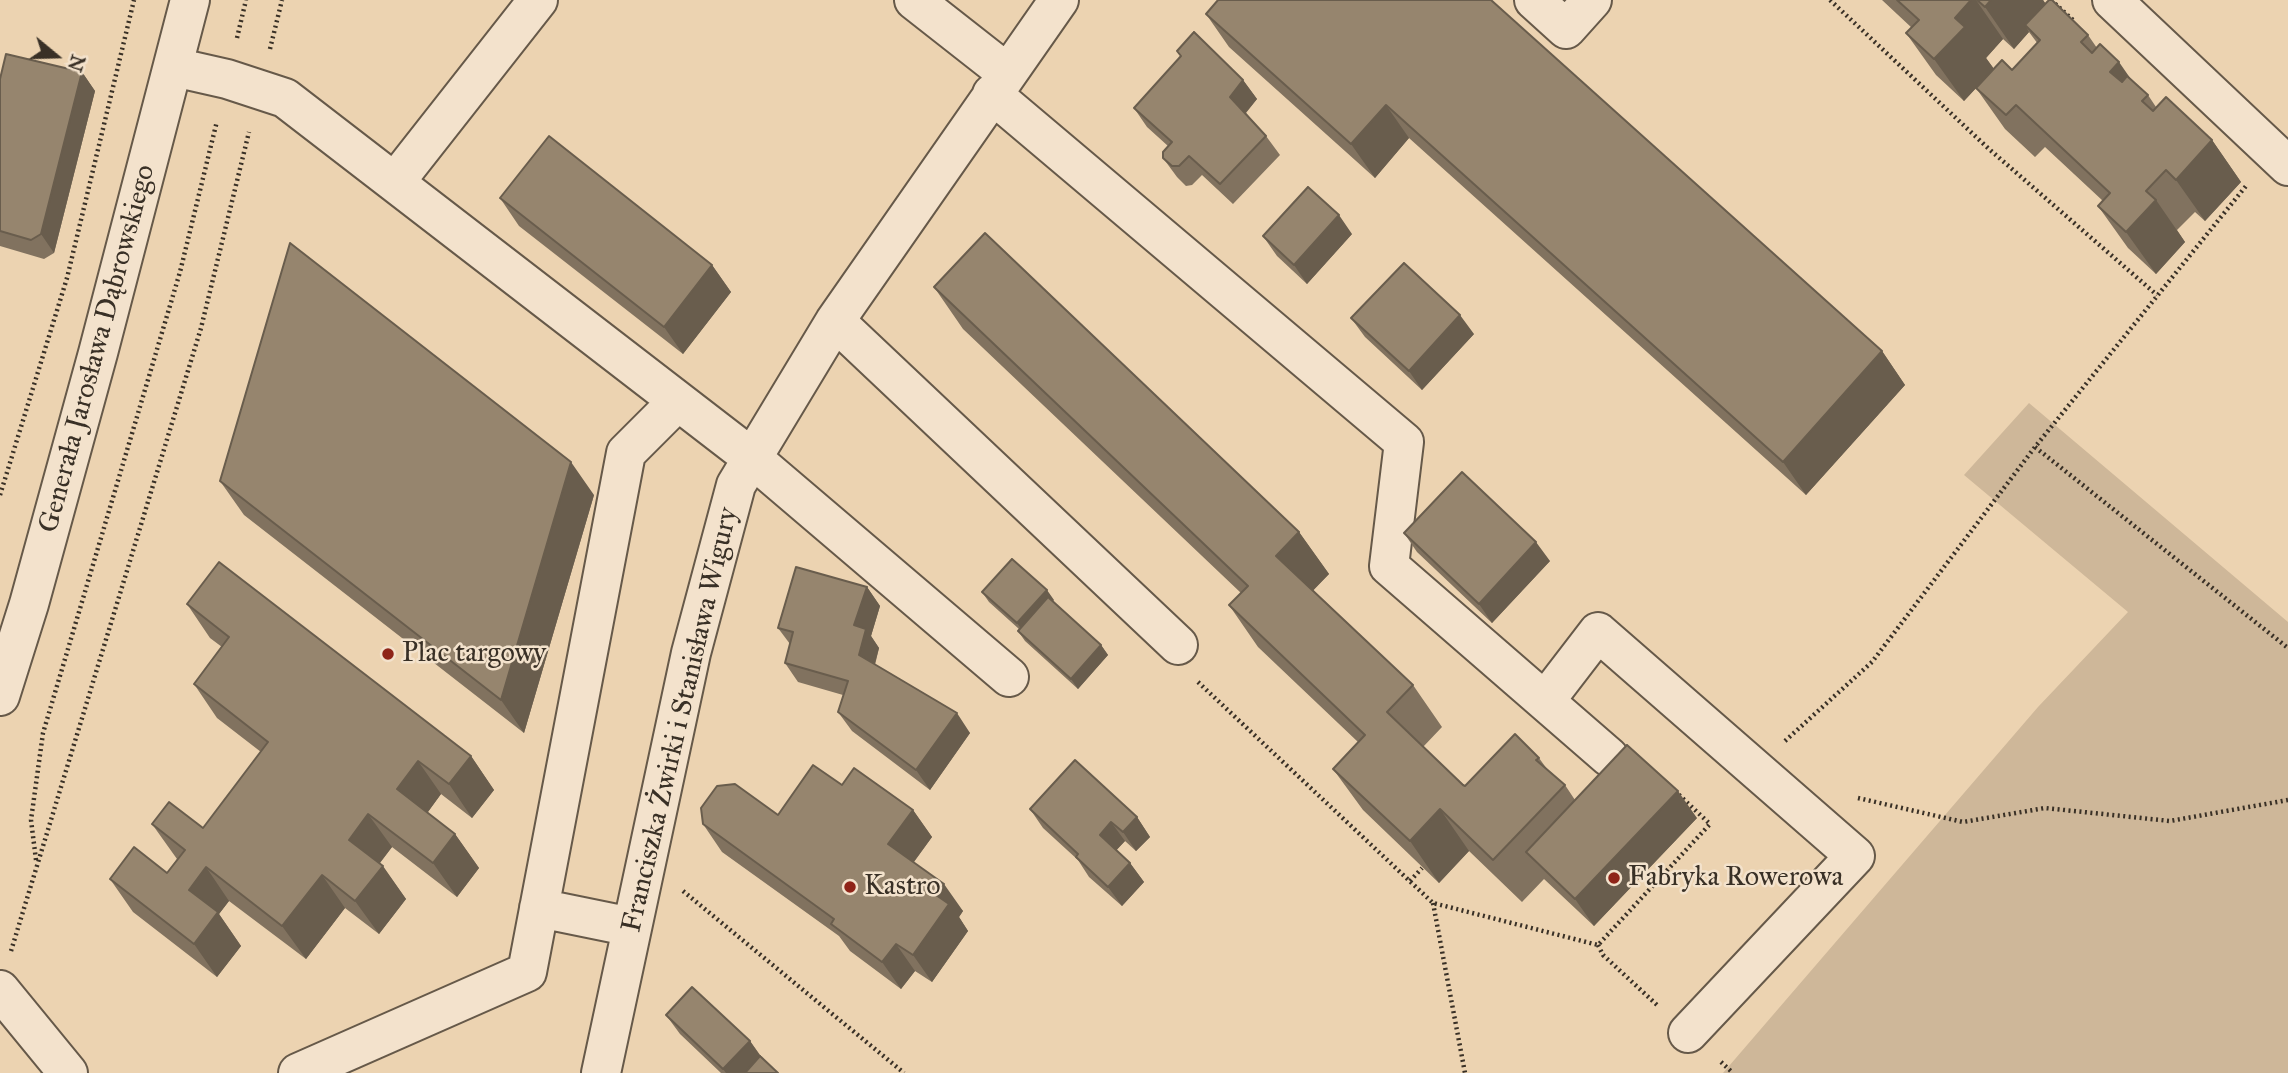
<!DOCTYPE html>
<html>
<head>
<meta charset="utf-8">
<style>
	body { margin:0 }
	#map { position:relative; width:2288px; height:1073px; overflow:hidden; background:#ecd3b1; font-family:"IM FELL Great Primer",serif }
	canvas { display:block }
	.north { position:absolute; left:21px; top:21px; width:70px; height:70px; -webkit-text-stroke:5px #f3e2cc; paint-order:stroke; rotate:109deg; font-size:19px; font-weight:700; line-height:28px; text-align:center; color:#393026 }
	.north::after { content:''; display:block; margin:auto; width:24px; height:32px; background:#393026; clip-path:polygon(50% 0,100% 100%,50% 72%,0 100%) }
</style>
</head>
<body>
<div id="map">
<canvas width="2288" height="1073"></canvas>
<div class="north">N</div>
</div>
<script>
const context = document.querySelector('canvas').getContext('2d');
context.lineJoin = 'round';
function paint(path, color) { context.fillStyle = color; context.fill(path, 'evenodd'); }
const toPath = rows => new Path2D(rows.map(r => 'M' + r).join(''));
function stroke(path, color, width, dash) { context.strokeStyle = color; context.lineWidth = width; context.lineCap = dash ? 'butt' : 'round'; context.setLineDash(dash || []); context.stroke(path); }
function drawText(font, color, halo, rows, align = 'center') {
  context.font = font + ' "IM FELL Great Primer",serif'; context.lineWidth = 5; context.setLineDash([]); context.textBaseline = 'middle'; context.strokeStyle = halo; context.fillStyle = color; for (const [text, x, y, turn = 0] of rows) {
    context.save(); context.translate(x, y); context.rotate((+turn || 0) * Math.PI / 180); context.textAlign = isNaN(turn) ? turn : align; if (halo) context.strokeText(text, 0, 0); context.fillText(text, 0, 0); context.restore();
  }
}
paint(toPath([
	[2029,403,2288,622,2288,1073,1723,1073,2038,707,2128,612,1964,475]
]), '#ceb799');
const minor = toPath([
	[914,0,1007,73],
	[1534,0,1566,29,1592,0],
	[2112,0,2288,166],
	[174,67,227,79,285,98,752,458,1009,677],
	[992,94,1404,442,1389,566,1609,757],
	[395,182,538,0],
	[835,321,1178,645],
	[0,696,29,604,98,353,190,0],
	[1545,701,1598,632,1855,856,1688,1033],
	[539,908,632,927],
	[0,990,68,1073],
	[298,1073,527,972,626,453,678,401],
	[601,1073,691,653,736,485,835,321,1059,0]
]);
stroke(minor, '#665949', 42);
stroke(toPath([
	[1830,0,1989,149,2157,295],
	[2051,0,2073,20],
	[237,38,246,0],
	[270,49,282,0],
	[2035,447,2288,648],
	[0,495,67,278,134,0],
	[1198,682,1433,903,1598,945,1710,824,1678,794],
	[1785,741,1872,662,2035,447,2246,186],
	[1858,798,1963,822,2045,808,2170,821,2288,800],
	[36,860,31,820,43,733,180,272,217,121],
	[1410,881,1422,868],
	[683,891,904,1073],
	[1433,903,1465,1073],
	[1598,945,1603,955,1657,1005],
	[11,951,201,328,249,132],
	[1721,1062,1733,1073]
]), '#393026', 4.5, [2, 3.5]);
stroke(minor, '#f3e2cc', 38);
paint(toPath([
	[1882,0,2043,0,2045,3,2088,35,2097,48,2148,95,2156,107,2212,140,2241,182,2205,221,2195,212,2177,230,2185,242,2156,274,2128,248,2098,206,2103,201,2045,147,2035,157,2005,129,1976,88,1964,101,1936,75,1906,33,1912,28],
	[2029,32,2038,44,2012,70,1994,69,1986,58,2003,39,2014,49],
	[1206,14,1882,351,1905,385,1806,495,1409,138,1375,178,1229,47],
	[1177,51,1243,80,1257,99,1246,113,1266,136,1280,155,1233,204,1202,175,1192,185,1186,186,1177,177,1163,158,1168,146,1147,127,1134,108,1181,57],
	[82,72,95,91,54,253,44,259,0,246,0,79],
	[500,198,712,265,731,292,683,354,519,226],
	[1352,234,1307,284,1277,256,1263,236],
	[934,287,1299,532,1329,574,1313,590,1413,685,1442,727,1423,747,1465,786,1539,758,1547,769,1565,785,1575,800,1697,818,1594,926,1544,879,1522,902,1469,851,1439,883,1363,810,1333,769,1358,742,1258,647,1229,605,1241,593,963,329],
	[1351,318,1474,334,1422,390,1365,337],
	[220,481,594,495,524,733,244,515],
	[1404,533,1550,561,1492,623,1417,552],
	[867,587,880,606,871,636,879,648,875,665,970,733,930,790,852,731,838,712,843,695,798,682,785,663,790,644,778,628],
	[982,592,1054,600,1052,601,1101,645,1108,655,1078,689,1025,641,1018,631,1019,629,989,602],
	[187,604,471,756,494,790,472,818,441,794,427,813,455,834,479,868,457,897,392,847,380,863,406,899,379,934,345,908,306,959,229,901,219,914,241,946,217,977,133,912,110,879,167,873,177,859,152,824,203,828,261,752,217,718,194,684,222,647,210,638],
	[842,785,913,810,932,837,914,862,963,911,959,917,968,931,932,982,915,971,901,989,850,951,839,936,722,852,703,824,778,815],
	[1030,809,1137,817,1150,837,1136,851,1125,841,1116,850,1130,863,1144,882,1122,906,1089,877,1078,860,1043,828],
	[666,1015,750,1041,763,1059,778,1073,721,1073,680,1034]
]), '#81725f');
paint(toPath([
	[1971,0,1976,0,2003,39,1986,58,1994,69,1964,101,1934,59,1955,18],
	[1991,0,2043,0,2050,10,2025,25,2029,32,2014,49,1985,7],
	[2119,62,2144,98,2142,101,2110,72],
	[82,72,95,91,54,253,41,234],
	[1243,80,1257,99,1243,116,1230,97],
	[1386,105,1409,138,1375,178,1351,144],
	[2212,140,2241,182,2205,221,2176,180],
	[2156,200,2185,242,2156,274,2126,232],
	[1339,215,1352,234,1307,284,1294,265],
	[712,265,731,292,683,354,664,327],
	[1460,315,1474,334,1422,390,1409,371],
	[1882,351,1905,385,1806,495,1783,462],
	[571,462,594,495,524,733,501,700],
	[1299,532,1329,574,1306,598,1276,556],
	[1536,542,1550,561,1492,623,1479,604],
	[867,587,880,606,871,636,879,648,872,674,859,655,854,625],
	[1047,590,1054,600,1024,633,1017,623],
	[1101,645,1108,655,1078,689,1071,679],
	[957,713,970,733,930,790,916,770],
	[471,756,494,790,472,818,449,784],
	[418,761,441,794,420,823,397,789],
	[1678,791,1697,818,1594,926,1575,899],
	[1440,809,1469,851,1439,883,1410,841],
	[913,810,932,837,907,871,888,844],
	[368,814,392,847,372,873,349,840],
	[1137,817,1150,837,1136,851,1123,832],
	[1111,822,1125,841,1113,854,1100,835],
	[455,834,479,868,457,897,433,863],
	[1130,863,1144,882,1122,906,1108,887],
	[383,866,406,899,379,934,355,901],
	[206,867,229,901,219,914,241,946,217,977,194,944,189,890],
	[322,875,345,908,306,959,282,926],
	[944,884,963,911,959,917,968,931,932,982,913,955,936,895],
	[896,944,915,971,901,989,882,962],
	[750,1041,763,1060,751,1073,726,1073,723,1069]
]), '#695d4d');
const building = toPath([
	[1218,0,1491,0,1882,351,1783,462,1386,105,1351,144,1206,14,1218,0],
	[1897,0,1971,0,1955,18,1965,27,1934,59,1906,33,1919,20,1897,0],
	[1977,0,1991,0,1985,7,1977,0],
	[2049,0,2052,0,2088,35,2081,42,2092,53,2100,44,2119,62,2110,72,2122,82,2127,76,2148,95,2142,101,2153,111,2166,97,2212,140,2176,180,2166,170,2146,191,2156,200,2126,232,2098,206,2110,193,2016,105,2006,115,1976,88,2002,60,2012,70,2040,40,2025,25,2049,0],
	[1194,32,1243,80,1230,97,1266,136,1220,184,1189,156,1179,166,1172,166,1163,158,1163,152,1172,142,1134,108,1181,56,1177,51,1194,32],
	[6,54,82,72,41,234,31,240,0,231,0,79,6,54],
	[549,136,712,265,664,327,500,198,549,136],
	[1308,187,1339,215,1294,265,1263,236,1308,187],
	[985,233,1299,532,1276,556,1413,685,1387,712,1463,785,1465,786,1515,734,1539,758,1536,760,1565,785,1493,860,1440,809,1410,841,1333,769,1365,735,1229,605,1248,586,934,287,985,233],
	[290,243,571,462,501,700,220,481,290,243],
	[1404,263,1460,315,1409,371,1351,318,1404,263],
	[1462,472,1536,542,1479,604,1404,533,1462,472],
	[1012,559,1047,590,1017,623,982,592,1012,559],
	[219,562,471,756,449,784,418,761,397,789,455,834,433,863,368,814,349,840,383,866,355,901,322,875,282,926,206,867,189,890,218,912,194,944,110,879,134,847,167,873,185,850,152,824,169,802,203,828,268,742,194,684,229,637,187,604,219,562],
	[796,567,867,587,854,625,866,629,859,655,957,713,916,770,838,712,848,681,785,663,793,632,778,628,796,567],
	[1048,597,1101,645,1071,679,1018,631,1048,597],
	[1627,745,1678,791,1575,899,1526,852,1627,745],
	[1075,760,1137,817,1123,832,1111,822,1100,835,1130,863,1108,887,1076,857,1078,854,1030,809,1075,760],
	[813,765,842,785,854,768,913,810,888,844,944,884,936,895,949,904,913,955,896,944,882,962,831,924,834,919,703,824,701,808,717,786,735,784,778,815,813,765],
	[692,987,750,1041,723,1069,666,1015,692,987],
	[760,1056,778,1073,745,1073,760,1056]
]);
paint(building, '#96856e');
stroke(building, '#695d4d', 2);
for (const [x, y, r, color] of [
	[388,654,7,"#8f2418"],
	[1614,878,7,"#8f2418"],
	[850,887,7,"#8f2418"]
]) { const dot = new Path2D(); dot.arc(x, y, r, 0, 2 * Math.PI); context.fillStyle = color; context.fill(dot); stroke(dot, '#f3e2cc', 2.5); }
drawText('28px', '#393026', '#f3e2cc', [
	["Generała Jarosława Dąbrowskiego",98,349,-75],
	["Franciszka Żwirki i Stanisława Wigury",681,720,-77]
]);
drawText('28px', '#393026', '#f3e2cc', [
	["Plac targowy",402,654],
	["Fabryka Rowerowa",1628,878],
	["Kastro",864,887]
], 'left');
</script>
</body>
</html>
